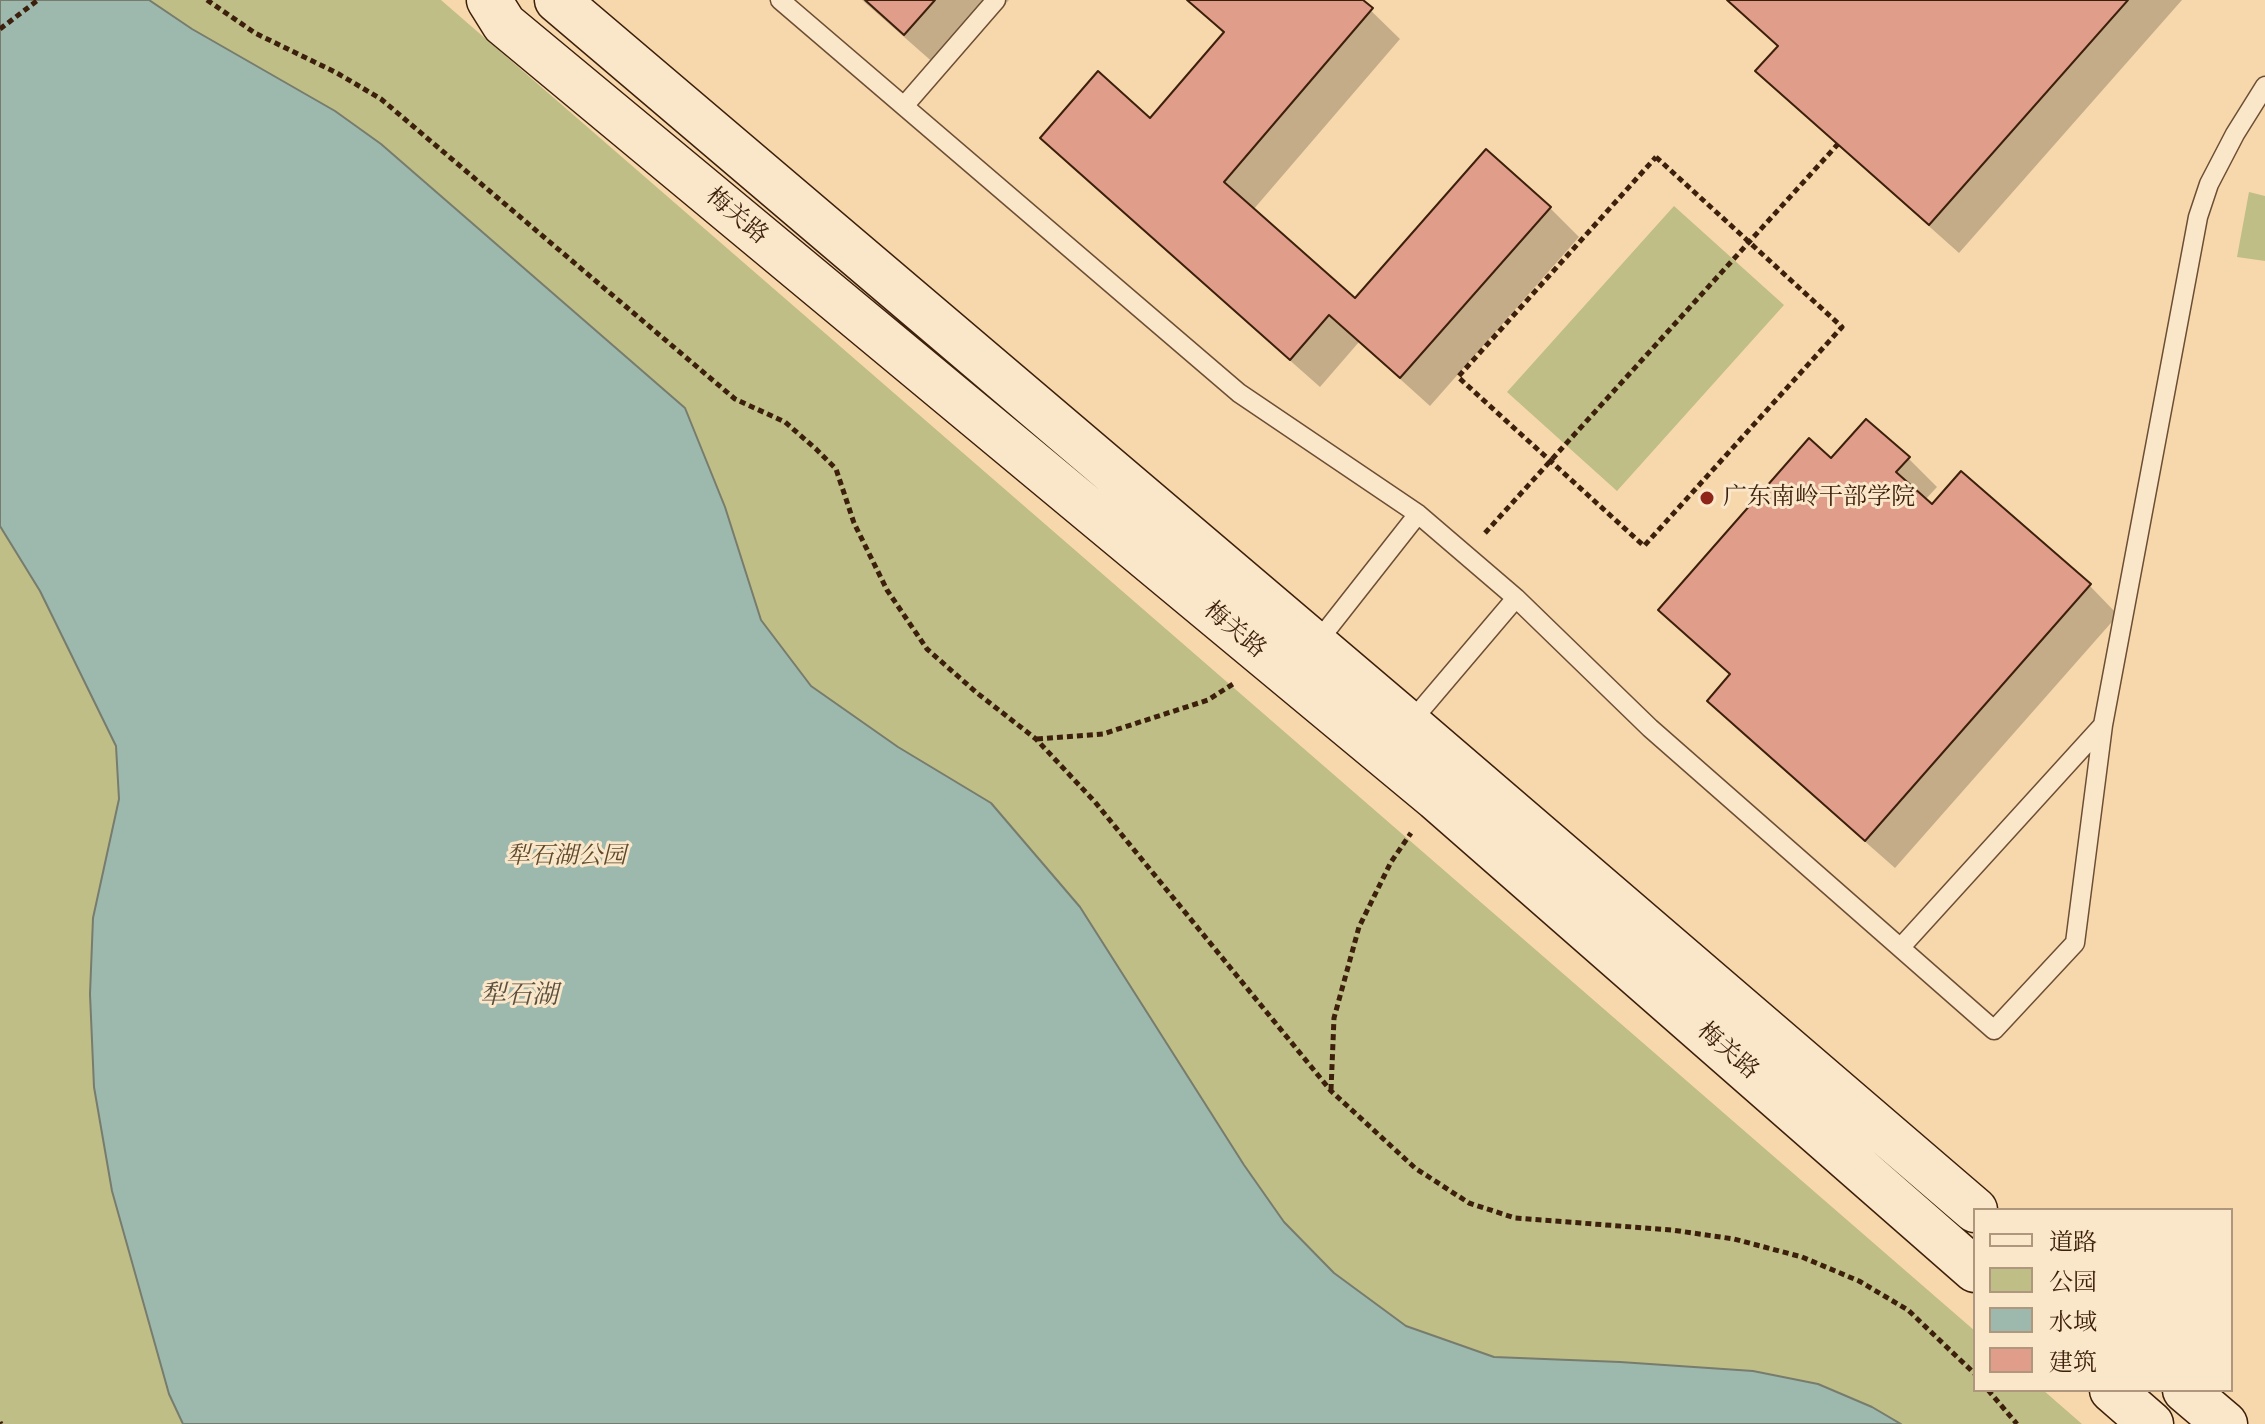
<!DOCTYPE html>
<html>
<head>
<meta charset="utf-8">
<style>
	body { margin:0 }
	#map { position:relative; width:2265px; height:1424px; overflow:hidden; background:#f7d8ac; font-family:Cardo,"Noto Serif SC",serif }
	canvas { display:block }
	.legend { position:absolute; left:1973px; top:1208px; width:260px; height:184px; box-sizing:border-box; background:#fae6c9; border:2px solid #ae977d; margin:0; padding:10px 14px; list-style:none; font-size:24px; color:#3d200c }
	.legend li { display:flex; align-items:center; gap:16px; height:40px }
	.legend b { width:40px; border:2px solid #ae977d }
</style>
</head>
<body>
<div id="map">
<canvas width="2265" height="1424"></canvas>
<ul class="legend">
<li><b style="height:10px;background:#fae6c9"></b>道路</li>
<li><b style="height:22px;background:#bfbe87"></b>公园</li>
<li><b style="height:22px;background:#9db9ae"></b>水域</li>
<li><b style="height:22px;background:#e09d8a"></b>建筑</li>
</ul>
</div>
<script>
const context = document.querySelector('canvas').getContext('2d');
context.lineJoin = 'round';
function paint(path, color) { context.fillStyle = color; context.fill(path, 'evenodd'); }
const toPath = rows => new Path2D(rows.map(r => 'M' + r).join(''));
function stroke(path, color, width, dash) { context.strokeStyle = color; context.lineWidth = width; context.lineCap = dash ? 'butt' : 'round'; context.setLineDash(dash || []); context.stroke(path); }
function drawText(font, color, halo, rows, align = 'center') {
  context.font = font + ' Cardo,"Noto Serif SC",serif'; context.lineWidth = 6; context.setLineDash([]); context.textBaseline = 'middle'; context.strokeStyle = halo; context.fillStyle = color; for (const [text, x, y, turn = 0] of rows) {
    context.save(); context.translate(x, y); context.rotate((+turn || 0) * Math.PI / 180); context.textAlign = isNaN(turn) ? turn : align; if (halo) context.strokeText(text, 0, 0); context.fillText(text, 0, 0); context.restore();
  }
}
paint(toPath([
	[0,0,441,0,1975,1331,1975,1390,2043,1390,2082,1424,0,1424],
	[2249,192,2265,196,2265,261,2237,257],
	[1674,206,1784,305,1617,491,1507,392]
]), '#bfbe87');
const water = toPath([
	[0,0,149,0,192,29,335,111,381,144,685,408,725,507,761,620,811,686,898,747,991,803,1080,907,1244,1165,1284,1222,1334,1273,1406,1326,1494,1357,1620,1362,1753,1371,1818,1384,1872,1407,1901,1424,183,1424,169,1394,112,1191,94,1087,90,994,93,918,119,799,116,746,40,591,0,526,0,0]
]);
paint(water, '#9db9ae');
stroke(water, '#777c6d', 2);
paint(toPath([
	[862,0,1009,0,945,73],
	[1189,0,1360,0,1400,39,1253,210,1355,301,1550,208,1579,237,1430,406,1359,342,1320,387,1071,167,1042,138,1150,121,1225,35],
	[1726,0,2182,0,1959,253,1787,100,1758,71,1779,47],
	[1908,458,1937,487,1925,500,1932,507,2090,586,2118,615,1895,868,1738,730,1709,701,1731,676,1661,610,1831,461]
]), '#0003');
const building = toPath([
	[865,0,935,0,904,35,865,0],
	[1187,0,1363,0,1373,8,1224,182,1355,298,1486,149,1551,207,1400,378,1329,315,1290,360,1040,138,1098,71,1150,118,1224,32,1187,0],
	[1727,0,2128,0,1929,225,1755,71,1778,46,1727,0],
	[1866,419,1910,457,1896,472,1932,504,1961,471,2091,584,1865,841,1707,701,1730,674,1658,610,1809,438,1831,458,1866,419]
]);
paint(building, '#e09d8a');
stroke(building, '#3d200c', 2);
const lane = toPath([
	[780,0,1239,393,1418,514,1516,598,1650,728,1994,1030,2075,943,2103,725,2198,217,2209,184,2235,134,2265,86],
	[904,106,996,0],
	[1315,645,1418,514],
	[1409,724,1516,598],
	[1901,947,2103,725]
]);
const secondary = toPath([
	[489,0,504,24,1436,798,1975,1270],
	[557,0,1409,724,1975,1210],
	[2112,1390,2151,1424],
	[2185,1390,2225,1424]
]);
stroke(lane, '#6c4e34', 21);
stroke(secondary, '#3d200c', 47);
stroke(toPath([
	[207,0,255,33,337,73,381,99,735,399,785,422,816,449,836,469,854,523,887,590,927,649,977,693,1036,739,1095,802,1331,1091,1415,1168,1469,1203,1515,1218,1672,1230,1734,1239,1802,1257,1859,1281,1908,1310,1975,1374],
	[0,29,38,0],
	[1656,157,1842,327,1644,546,1458,377,1656,157],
	[1485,533,1838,144],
	[1037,739,1103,734,1208,700,1233,684],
	[1331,1090,1334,1018,1359,927,1391,862,1411,833],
	[1988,1390,2017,1424],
	[0,1422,1,1424]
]), '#3d200c', 5, [6, 4]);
stroke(lane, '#fae6c9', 18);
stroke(secondary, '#fae6c9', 44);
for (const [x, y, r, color] of [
	[1707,498,8,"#8f2418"]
]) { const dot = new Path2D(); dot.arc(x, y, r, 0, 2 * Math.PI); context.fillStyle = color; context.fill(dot); stroke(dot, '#fae6c9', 3); }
drawText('24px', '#3d200c', '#fae6c9', [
	["梅关路",736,217,40],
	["梅关路",1234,631,40],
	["梅关路",1727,1052,41]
]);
drawText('24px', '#3d200c', '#fae6c9', [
	["广东南岭干部学院",1723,498]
], 'left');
drawText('italic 24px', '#5e482b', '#fae6c9', [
	["犁石湖公园",566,857]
]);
drawText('italic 26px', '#5a4e3d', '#fae6c9', [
	["犁石湖",519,997]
]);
</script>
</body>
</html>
